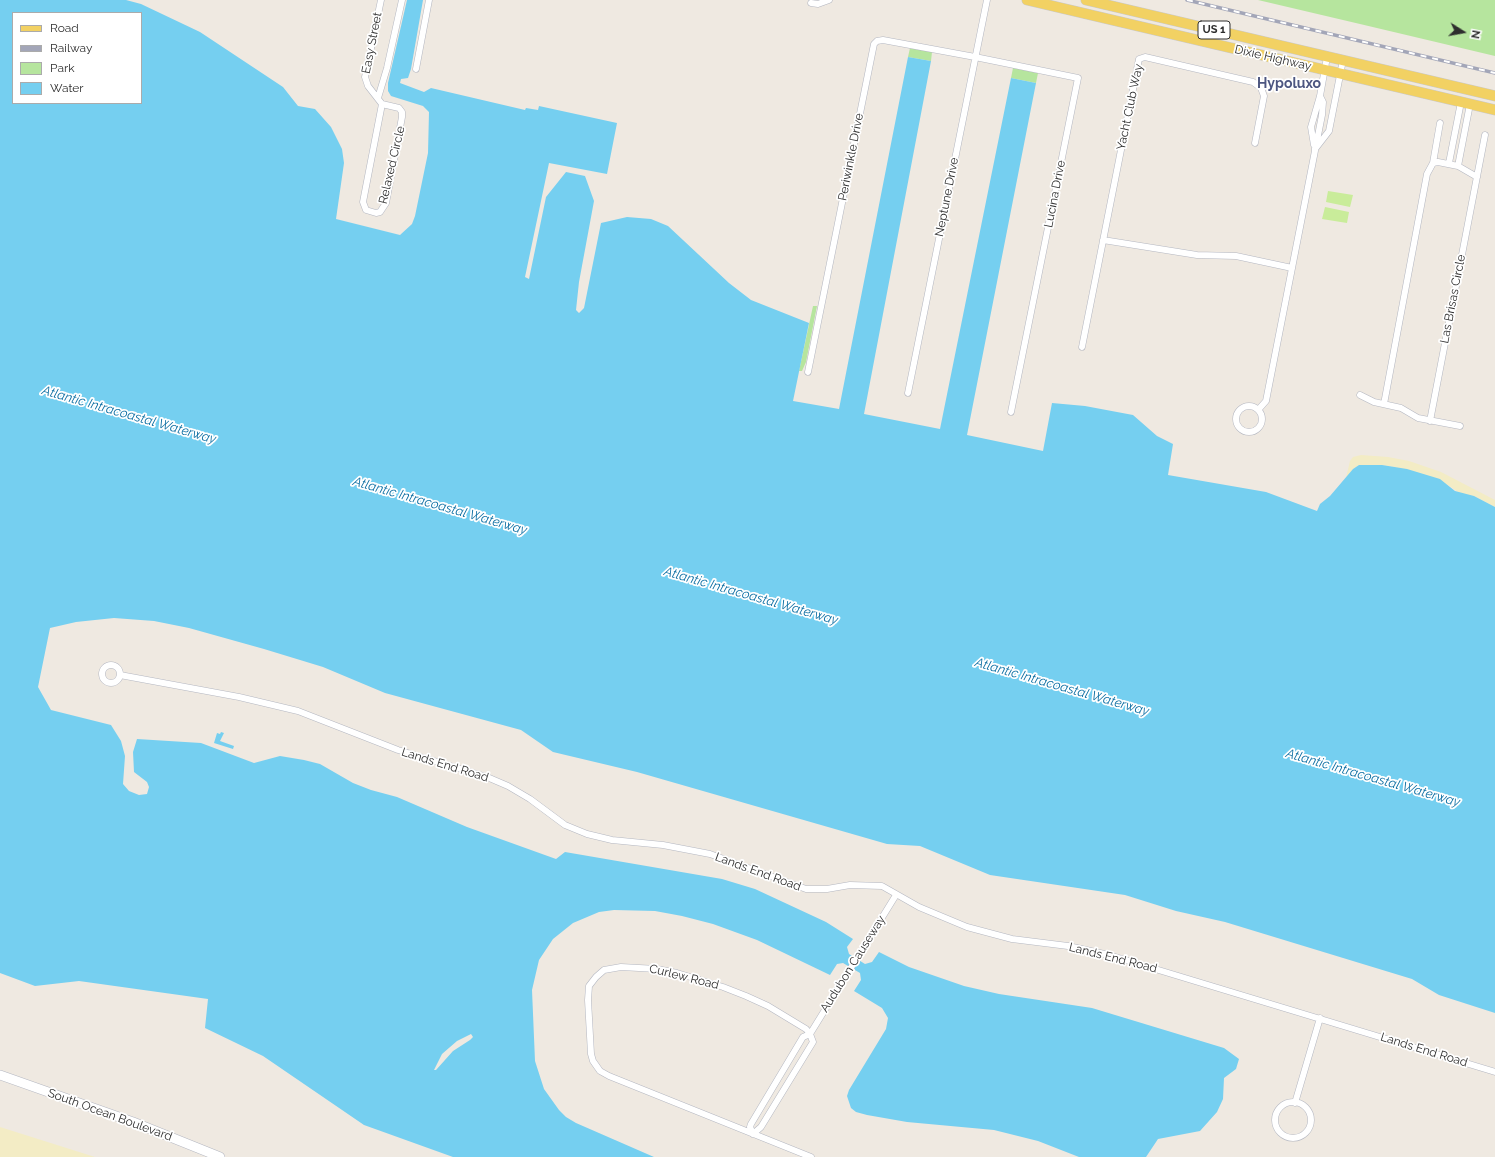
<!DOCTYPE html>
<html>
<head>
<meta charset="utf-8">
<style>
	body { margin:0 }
	#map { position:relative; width:1495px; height:1157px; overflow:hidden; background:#efe9e1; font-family:Raleway,sans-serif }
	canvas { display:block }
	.legend { position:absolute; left:12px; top:12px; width:130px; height:92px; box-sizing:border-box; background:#fff; border:1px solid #ababab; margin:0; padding:5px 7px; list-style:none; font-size:12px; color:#2e2e2e }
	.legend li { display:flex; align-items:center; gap:8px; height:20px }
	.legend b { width:20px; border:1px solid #ababab }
	.north { position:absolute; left:1443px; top:12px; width:40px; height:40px; -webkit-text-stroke:3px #fff; paint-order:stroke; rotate:101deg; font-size:11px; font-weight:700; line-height:16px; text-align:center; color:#2e2e2e }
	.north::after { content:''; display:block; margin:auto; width:14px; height:18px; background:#2e2e2e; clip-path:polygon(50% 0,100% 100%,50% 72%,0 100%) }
</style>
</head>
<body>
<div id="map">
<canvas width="1495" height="1157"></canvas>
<ul class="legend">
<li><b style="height:5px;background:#f2d163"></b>Road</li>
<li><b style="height:5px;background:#a3a6b8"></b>Railway</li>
<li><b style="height:11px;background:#b6e59e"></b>Park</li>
<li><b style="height:11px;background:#75cff0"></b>Water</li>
</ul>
<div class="north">N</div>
</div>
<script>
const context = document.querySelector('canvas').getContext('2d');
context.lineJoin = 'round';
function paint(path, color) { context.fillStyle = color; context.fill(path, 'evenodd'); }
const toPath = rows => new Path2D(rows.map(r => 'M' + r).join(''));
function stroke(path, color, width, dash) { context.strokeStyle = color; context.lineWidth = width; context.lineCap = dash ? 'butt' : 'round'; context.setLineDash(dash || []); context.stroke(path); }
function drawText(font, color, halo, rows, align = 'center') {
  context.font = font + ' Raleway,sans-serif'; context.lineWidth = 3.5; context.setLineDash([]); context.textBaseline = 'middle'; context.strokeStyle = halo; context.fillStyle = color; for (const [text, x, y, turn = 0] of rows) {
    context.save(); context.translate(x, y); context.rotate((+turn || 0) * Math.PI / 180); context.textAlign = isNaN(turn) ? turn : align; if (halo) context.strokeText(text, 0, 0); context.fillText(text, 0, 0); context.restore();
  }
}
paint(toPath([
	[1258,0,1495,0,1495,56,1360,24],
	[910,48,932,52,931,61,908,57],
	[1013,68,1038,73,1036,83,1011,78],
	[813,306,817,306,806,362,802,371,799,371]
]), '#b6e59e');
paint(toPath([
	[1361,455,1388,457,1409,461,1441,472,1495,500,1495,507,1474,496,1461,494,1448,485,1395,467,1382,465,1359,465,1353,469,1346,478,1350,461,1353,457],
	[0,1127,95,1157,0,1157]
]), '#f3ecc5');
paint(toPath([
	[1328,191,1353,195,1350,207,1326,202],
	[1325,207,1349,212,1347,223,1322,219]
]), '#c9ec9a');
paint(toPath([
	[0,0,126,0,141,4,200,32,283,87,298,106,315,109,331,127,342,149,344,163,336,219,400,235,412,224,415,216,428,153,429,112,423,106,391,96,388,91,388,83,407,0,423,0,411,69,408,78,401,79,400,83,424,92,431,88,525,110,526,108,538,110,539,106,617,123,607,174,549,163,525,277,529,279,546,197,566,172,585,176,594,201,579,282,576,310,579,313,584,308,601,223,627,217,651,219,668,226,729,283,751,300,809,323,793,401,839,409,908,57,931,61,864,414,940,429,1011,78,1036,83,967,435,1043,451,1052,403,1085,406,1133,415,1157,436,1173,444,1168,475,1266,492,1317,511,1320,504,1330,496,1353,469,1359,465,1382,465,1407,469,1440,479,1455,491,1474,496,1495,507,1495,1013,1439,995,1412,979,1225,922,1176,911,1125,895,990,875,920,846,887,844,637,772,553,752,521,730,385,693,323,667,264,649,189,628,154,621,114,618,76,622,50,628,38,687,51,710,111,725,121,741,125,756,123,784,129,791,139,795,147,794,149,787,147,782,134,772,133,752,137,739,201,743,254,763,280,756,304,760,320,764,353,783,371,790,397,797,467,827,556,859,565,852,722,879,755,889,826,922,853,939,847,947,849,954,865,964,872,962,879,952,909,967,964,986,999,994,1092,1008,1224,1048,1239,1059,1236,1069,1224,1078,1223,1099,1217,1112,1200,1131,1158,1139,1146,1157,1079,1157,1038,1141,994,1130,907,1122,867,1115,856,1112,851,1108,847,1096,849,1090,886,1029,888,1018,882,1008,854,991,861,980,860,973,843,963,837,964,830,975,757,940,713,924,682,916,655,911,614,910,599,912,573,923,553,939,539,960,532,990,535,1061,544,1089,559,1110,566,1117,576,1123,654,1157,453,1157,364,1125,263,1056,205,1028,208,999,79,981,35,986,0,973],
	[13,13,141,13,141,103,13,103],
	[471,1034,473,1037,470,1040,453,1051,436,1070,434,1070,442,1054,457,1041],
	[221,732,224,733,220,741,234,746,233,749,214,743,217,733,220,734]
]), '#75cff0');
const street = toPath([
	[381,0,365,77,368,86,382,104],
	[811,3,818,4,829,0],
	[416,69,429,0],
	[378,98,387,68,402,0],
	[382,104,399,108,402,112,402,117,386,203,380,212,376,213,366,210,363,202,382,104],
	[1314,145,1311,127,1320,96,1327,57],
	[1315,149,1329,131,1343,60],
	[1433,163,1438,162,1458,166,1477,177],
	[1449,163,1461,102],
	[1458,166,1470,104],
	[1103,240,1197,255,1236,256,1292,268],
	[1082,347,1139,59,1145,57,1253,82,1261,88,1264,96,1255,143],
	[808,372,874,44,877,41,883,40,975,57,1078,78,1011,412],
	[908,393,987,0],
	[1360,395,1374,402,1401,408,1418,418,1460,426],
	[1384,404,1427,174,1433,163,1440,123],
	'1236 419a13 13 0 1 1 26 0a13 13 0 1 1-26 0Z',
	[1258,410,1266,401,1322,115,1323,102,1320,96],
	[1430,421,1485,135],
	'102 674a9 9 0 1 1 18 0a9 9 0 1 1-18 0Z',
	[120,675,239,697,298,711,398,750,487,777,508,786,530,799,565,825,587,834,612,840,663,845,710,854,806,889,827,889,850,885,882,886,919,907,967,927,1012,939,1068,946,1109,955,1495,1072],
	'1275 1120a18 18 0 1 1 36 0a18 18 0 1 1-36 0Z',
	[1295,1103,1320,1018],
	[753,1134,761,1127,813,1042,810,1034,806,1029,768,1006,746,996,723,987,677,973,657,969,621,967,604,970,596,977,589,986,588,1000,591,1054,593,1061,600,1071,609,1076,811,1157],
	[753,1134,750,1127,751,1124,803,1037,810,1034,896,895]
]);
const secondary = toPath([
	[0,1075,133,1122,220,1157]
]);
const primary = toPath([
	[1027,0,1495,110],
	[1086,0,1495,96]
]);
stroke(street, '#b4b7c1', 7);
stroke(secondary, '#b4b7c1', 10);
stroke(primary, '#c9c9c9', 11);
stroke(street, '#fff', 6);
stroke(secondary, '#fff', 9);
stroke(primary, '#f2d163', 10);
const rail = toPath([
	[1187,0,1495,73]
]);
stroke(rail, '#a3a6b8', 3.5);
stroke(rail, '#fff', 2, [6]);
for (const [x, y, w] of [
	[1214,30,32]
]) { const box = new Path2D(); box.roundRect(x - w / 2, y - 9, w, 18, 3); context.fillStyle = '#fff'; context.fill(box); stroke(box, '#2e2e2e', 1); }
drawText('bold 11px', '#2e2e2e', null, [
	["US 1",1214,30]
]);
drawText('12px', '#2e2e2e', '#fff', [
	["Easy Street",372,43,-79],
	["Dixie Highway",1273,58,13],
	["Yacht Club Way",1130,107,-78],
	["Periwinkle Drive",851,157,-79],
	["Relaxed Circle",392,165,-77],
	["Lucina Drive",1055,194,-79],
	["Neptune Drive",947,197,-79],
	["Las Brisas Circle",1453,299,-79],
	["Lands End Road",445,765,17],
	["Lands End Road",758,872,20],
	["Lands End Road",1113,958,14],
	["Audubon Causeway",853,964,-58],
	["Curlew Road",684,977,14],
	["Lands End Road",1424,1050,17],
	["South Ocean Boulevard",110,1115,20]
]);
drawText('italic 13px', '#0d6fa3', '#fff', [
	["Atlantic Intracoastal Waterway",129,415,16],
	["Atlantic Intracoastal Waterway",440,506,16],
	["Atlantic Intracoastal Waterway",751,596,16],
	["Atlantic Intracoastal Waterway",1062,687,16],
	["Atlantic Intracoastal Waterway",1373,778,16]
]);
drawText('bold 14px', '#4d5680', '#fff', [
	["Hypoluxo",1289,84]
]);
</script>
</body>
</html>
